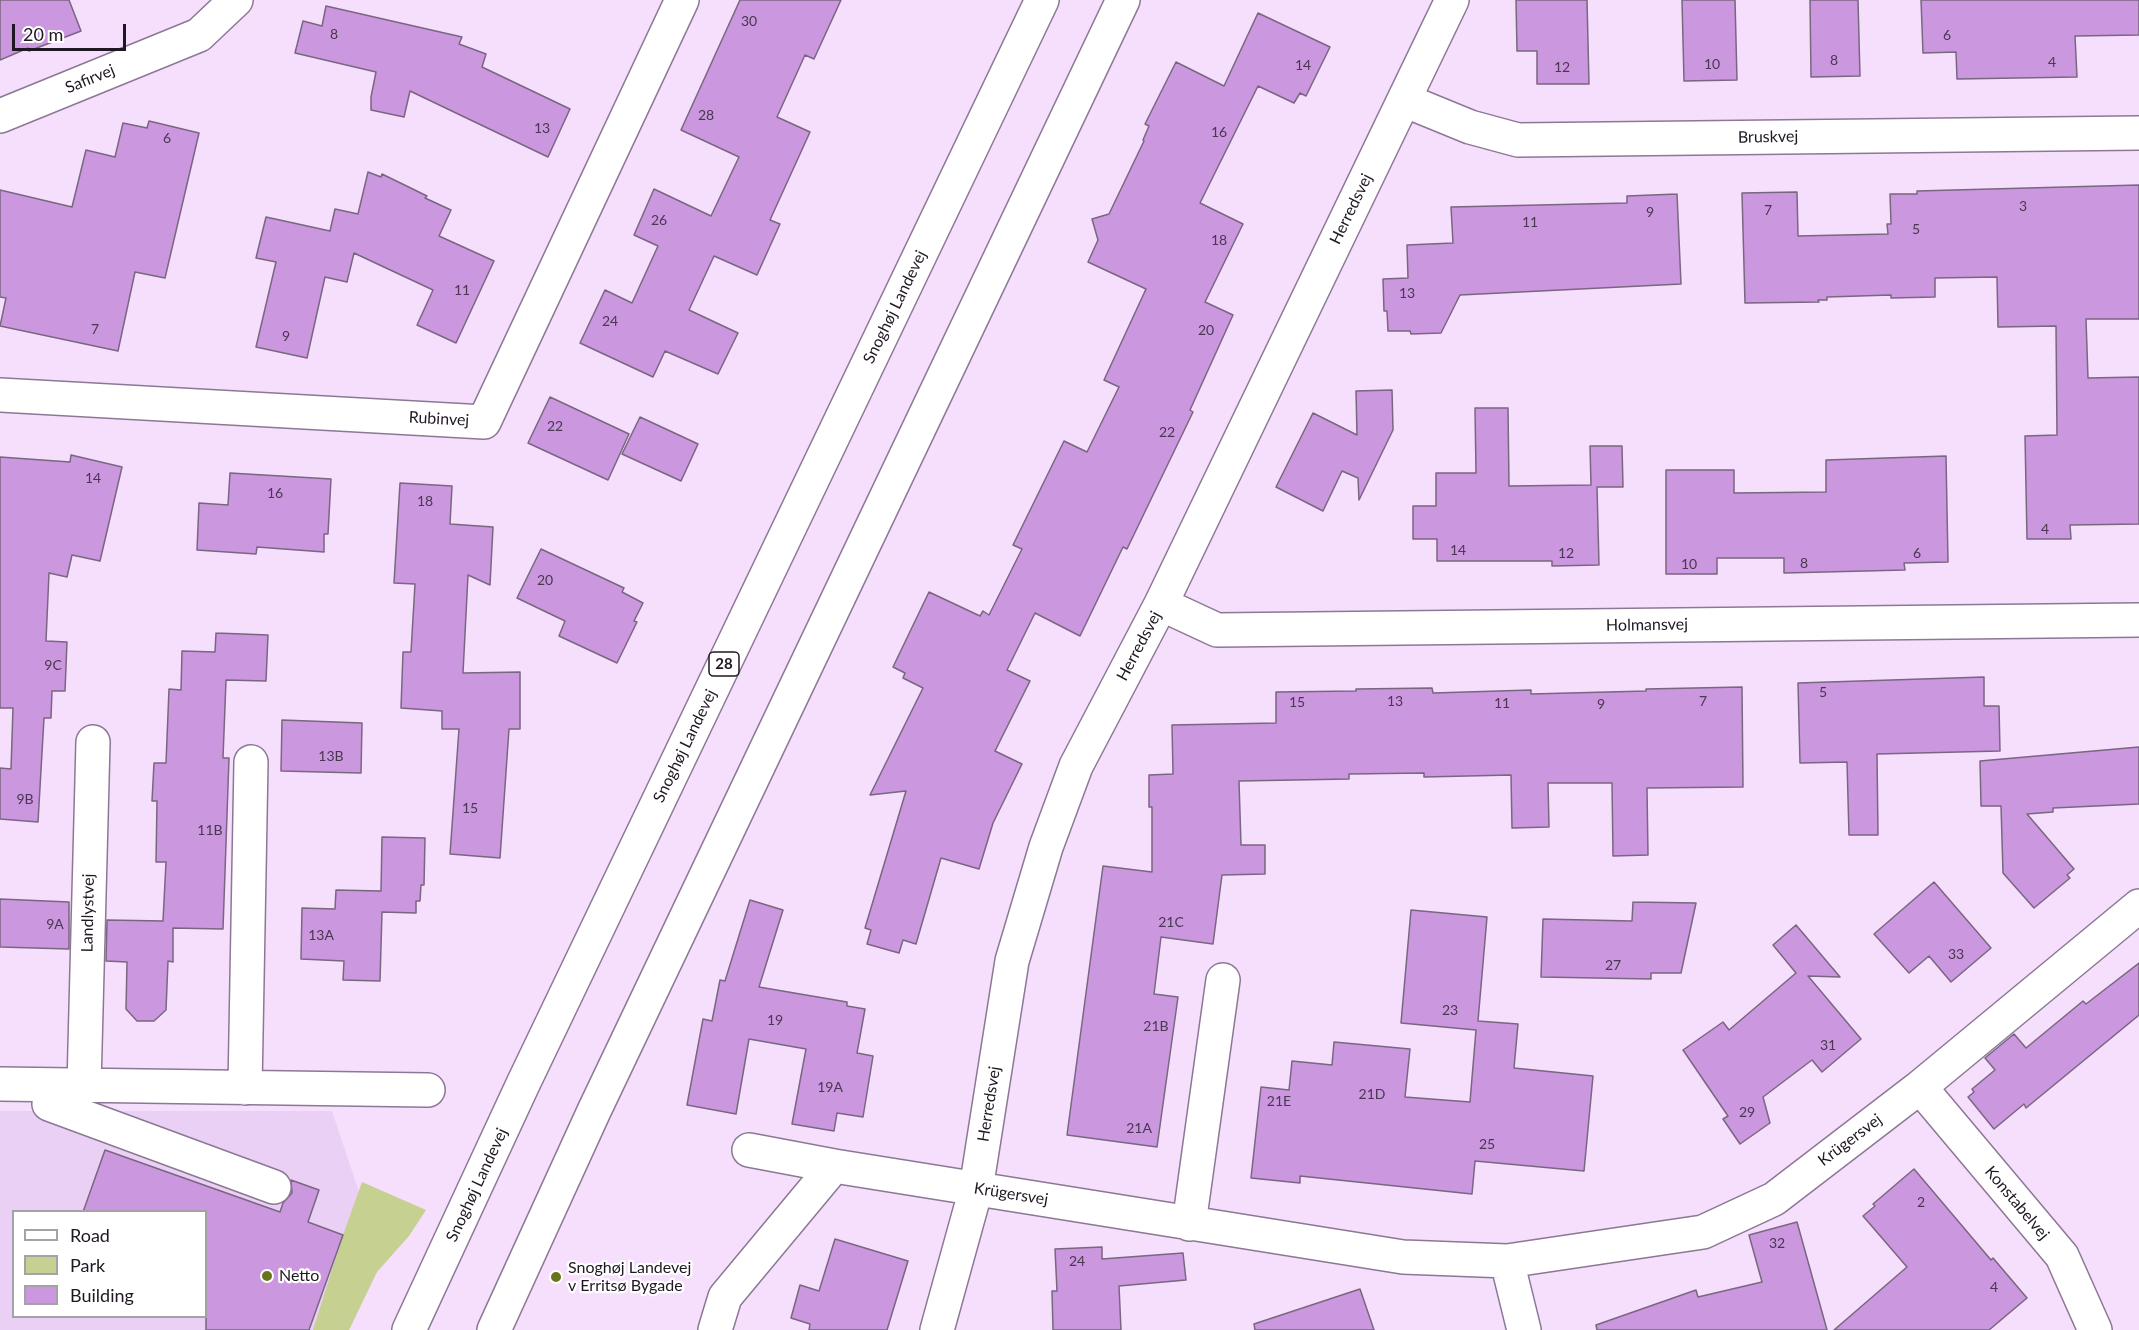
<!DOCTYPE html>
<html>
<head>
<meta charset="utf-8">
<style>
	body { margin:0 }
	#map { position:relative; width:2139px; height:1330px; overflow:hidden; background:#f5dffd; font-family:Lato,sans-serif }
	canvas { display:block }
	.legend { position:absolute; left:12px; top:1210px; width:195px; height:108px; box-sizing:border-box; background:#fff; border:2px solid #a5a2a7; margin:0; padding:8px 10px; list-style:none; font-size:18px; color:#1f1722 }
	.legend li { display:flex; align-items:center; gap:12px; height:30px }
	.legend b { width:30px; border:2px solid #a5a2a7 }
	.scale { position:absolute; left:12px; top:24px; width:114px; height:27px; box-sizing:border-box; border:3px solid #1f1722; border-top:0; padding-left:8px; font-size:18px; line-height:21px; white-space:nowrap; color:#1f1722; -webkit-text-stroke:4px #fff; paint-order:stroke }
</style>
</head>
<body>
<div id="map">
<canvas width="2139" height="1330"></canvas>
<ul class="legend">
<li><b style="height:8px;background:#fff"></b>Road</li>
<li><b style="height:16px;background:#c6d091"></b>Park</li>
<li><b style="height:16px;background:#cb97df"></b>Building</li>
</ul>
<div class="scale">20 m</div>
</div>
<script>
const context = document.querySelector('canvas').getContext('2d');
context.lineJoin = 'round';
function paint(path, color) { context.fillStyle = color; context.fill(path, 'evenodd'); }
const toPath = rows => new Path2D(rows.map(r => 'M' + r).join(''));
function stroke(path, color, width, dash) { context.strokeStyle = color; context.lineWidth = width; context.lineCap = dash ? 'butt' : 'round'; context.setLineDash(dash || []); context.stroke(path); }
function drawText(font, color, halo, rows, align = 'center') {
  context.font = font + ' Lato,sans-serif'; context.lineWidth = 4.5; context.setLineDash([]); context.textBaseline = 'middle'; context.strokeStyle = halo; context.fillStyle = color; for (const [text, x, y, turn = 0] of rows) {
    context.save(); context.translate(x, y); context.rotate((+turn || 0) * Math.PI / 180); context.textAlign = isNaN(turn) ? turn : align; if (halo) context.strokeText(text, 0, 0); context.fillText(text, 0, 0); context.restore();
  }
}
paint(toPath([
	[0,1111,332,1111,382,1261,349,1330,0,1330],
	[14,1212,206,1212,206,1316,14,1316]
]), '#ead0f5');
paint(toPath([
	[362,1182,426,1210,409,1236,377,1272,349,1330,313,1330,343,1235]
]), '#c6d091');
const building = toPath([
	[0,0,69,0,81,31,29,51,28,48,0,60,0,0],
	[740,0,841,0,814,59,805,55,777,117,810,132,770,220,780,224,757,275,714,256,689,310,738,333,718,374,665,351,653,377,580,343,605,290,632,303,658,246,634,235,654,189,711,216,739,157,681,130,740,0],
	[1516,0,1587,0,1589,84,1537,84,1537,51,1517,51,1516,0],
	[1682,0,1735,0,1737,80,1684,81,1682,0],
	[1810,0,1858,0,1860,76,1811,77,1810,0],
	[1921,0,2139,0,2139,35,2075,36,2077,77,1957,79,1956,52,1923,53,1921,0],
	[326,6,462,37,459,44,486,54,482,67,570,109,548,157,410,91,404,117,371,110,371,97,376,72,295,53,303,21,322,26,326,6],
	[1258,13,1330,47,1306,96,1300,93,1294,103,1258,86,1200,203,1243,224,1205,302,1233,315,1190,410,1193,412,1127,549,1123,547,1080,636,1035,613,1007,670,1030,681,995,751,1022,764,993,823,979,869,941,858,916,944,903,940,899,953,867,944,871,930,865,928,906,791,870,795,923,688,903,678,905,673,893,667,929,592,980,616,983,611,989,615,1022,549,1013,545,1064,441,1087,452,1119,387,1104,380,1146,289,1088,262,1098,240,1092,219,1109,214,1144,141,1143,140,1149,126,1145,124,1176,62,1224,86,1258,13],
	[149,121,199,133,165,278,135,272,118,351,0,326,6,298,0,297,0,190,72,207,86,150,115,157,123,123,147,128,149,121],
	[368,172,381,177,382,174,427,196,425,198,451,210,439,236,494,261,456,343,417,325,433,290,354,253,347,282,325,277,307,358,256,347,276,262,256,258,266,217,330,231,335,209,358,214,368,172],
	[2139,185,2139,319,2086,319,2088,378,2139,377,2139,524,2070,525,2071,539,2027,539,2025,436,2057,435,2056,326,1998,327,1997,277,1935,278,1935,297,1891,298,1891,295,1827,297,1827,300,1818,300,1819,302,1745,303,1742,193,1797,192,1798,236,1888,234,1887,224,1891,224,1890,194,1917,194,1917,191,2139,185],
	[1677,194,1681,284,1460,295,1441,333,1411,334,1410,331,1388,331,1387,311,1384,311,1383,279,1408,278,1407,245,1453,243,1451,207,1627,203,1627,196,1677,194],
	[1392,390,1393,430,1359,500,1358,478,1342,471,1323,511,1276,487,1313,413,1357,435,1356,391,1392,390],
	[550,397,629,434,608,480,528,443,550,397],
	[1475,408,1508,408,1509,486,1591,485,1590,446,1622,446,1623,487,1597,487,1599,565,1552,566,1552,561,1437,561,1437,539,1413,539,1413,506,1436,506,1436,473,1476,473,1475,408],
	[640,417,698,444,681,481,622,454,640,417],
	[71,455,122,467,100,561,72,555,67,577,49,573,46,641,67,642,65,691,52,691,51,718,44,718,38,822,0,819,0,768,11,769,13,708,0,708,0,457,70,462,71,455],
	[1946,456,1948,562,1904,563,1905,570,1784,573,1784,558,1717,558,1717,574,1666,574,1666,470,1734,470,1734,493,1826,492,1826,460,1946,456],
	[230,473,331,479,328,534,324,534,324,552,257,547,256,554,197,550,199,503,228,505,230,473],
	[400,483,452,486,450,524,493,527,490,585,468,575,463,673,520,672,520,729,509,729,500,858,450,854,459,729,442,729,442,711,401,708,403,652,411,652,415,584,394,583,400,483],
	[541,549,624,588,622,592,643,603,634,621,637,622,617,663,559,636,565,621,517,598,541,549],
	[216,633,268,635,266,681,226,680,223,758,229,758,223,929,173,928,173,962,168,961,166,1010,154,1021,137,1021,126,1009,127,962,106,961,107,920,163,921,166,862,156,862,157,801,152,801,154,763,166,763,169,689,181,690,182,651,215,652,216,633],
	[1984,677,1984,706,1999,706,2000,751,1877,754,1878,835,1849,835,1847,762,1800,763,1798,683,1984,677],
	[1742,687,1743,787,1647,788,1648,855,1613,856,1612,783,1548,783,1549,827,1512,828,1511,775,1424,777,1424,773,1349,774,1349,779,1239,781,1241,845,1265,845,1265,874,1222,875,1213,944,1161,937,1154,994,1178,997,1157,1147,1067,1135,1103,866,1152,872,1152,807,1149,807,1149,775,1173,774,1172,725,1276,723,1276,692,1356,691,1356,689,1432,688,1433,693,1531,690,1531,694,1646,691,1646,689,1742,687],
	[282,720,362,723,361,773,281,771,282,720],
	[2139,747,2139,804,2053,808,2053,812,2027,814,2074,869,2067,875,2070,878,2034,908,2003,873,2001,806,1981,806,1980,761,2139,747],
	[382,837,425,838,424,885,421,885,420,901,416,901,416,913,382,912,380,981,343,980,344,961,301,959,302,908,335,909,336,890,381,891,382,837],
	[1934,882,1991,948,1951,982,1929,956,1909,973,1874,934,1934,882],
	[0,899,69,902,69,949,0,947,0,899],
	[750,900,783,910,759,987,847,1002,847,1006,865,1009,857,1053,873,1056,863,1117,837,1113,834,1131,792,1124,806,1049,749,1039,736,1114,687,1105,703,1019,712,1021,720,980,725,981,750,900],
	[1633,902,1696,903,1681,973,1651,973,1651,979,1541,977,1543,919,1632,921,1633,902],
	[1411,910,1487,917,1478,1021,1518,1024,1514,1068,1593,1076,1584,1171,1475,1161,1472,1194,1300,1176,1300,1183,1251,1178,1261,1087,1289,1090,1292,1061,1332,1065,1334,1042,1410,1049,1405,1097,1470,1102,1476,1030,1401,1023,1411,910],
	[1796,925,1840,977,1808,976,1861,1039,1822,1072,1812,1060,1763,1097,1770,1123,1740,1144,1723,1119,1728,1116,1683,1050,1723,1022,1729,1030,1796,973,1773,945,1796,925],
	[2139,963,2139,1015,2026,1108,2024,1104,1994,1129,1968,1097,1974,1092,1972,1089,1995,1070,1985,1058,2014,1034,2026,1048,2083,1001,2086,1004,2139,963],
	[105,1150,280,1212,283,1203,292,1193,291,1180,319,1190,308,1222,343,1235,309,1330,206,1330,206,1212,83,1212,105,1150],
	[1914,1169,1991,1260,1993,1258,2027,1298,1989,1330,1834,1330,1907,1267,1863,1216,1875,1206,1873,1204,1914,1169],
	[1797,1222,1827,1330,1597,1330,1596,1325,1696,1290,1698,1297,1762,1282,1749,1235,1797,1222],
	[835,1239,908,1261,887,1330,809,1330,810,1324,791,1318,800,1285,819,1291,835,1239],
	[1102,1247,1102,1259,1183,1253,1186,1280,1119,1286,1121,1330,1053,1330,1052,1291,1057,1291,1055,1249,1102,1247],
	[1360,1289,1374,1330,1255,1330,1254,1324,1360,1289]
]);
paint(building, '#cb97df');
stroke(building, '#796680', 1.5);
const minor = toPath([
	[1404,100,1470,127,1518,140,2139,133],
	[0,116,199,35,236,0],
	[0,395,484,422,682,0],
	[1161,604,1217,630,2139,620],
	[0,1084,428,1090],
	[84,1085,93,742],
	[1920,1087,2062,1256,2095,1330],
	[245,1088,251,762],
	[49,1104,274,1187],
	[749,1150,834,1166],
	[1189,1224,1223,980],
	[1507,1261,1524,1330],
	[715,1330,725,1297,834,1166,1403,1257,1507,1261,1703,1232,1774,1199,1920,1087,2139,906],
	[937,1330,976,1189,1012,961,1046,847,1076,766,1161,604,1452,0]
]);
const major = toPath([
	[409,1330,523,1084,1042,0],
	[494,1330,594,1111,1123,0]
]);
stroke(minor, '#8c7894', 36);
stroke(major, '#8c7894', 36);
stroke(minor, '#fff', 33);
stroke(major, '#fff', 33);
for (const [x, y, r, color] of [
	[267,1276,6,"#69731c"],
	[556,1277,6,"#69731c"]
]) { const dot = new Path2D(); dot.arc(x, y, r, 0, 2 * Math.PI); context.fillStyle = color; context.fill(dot); stroke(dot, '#fff', 2); }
drawText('14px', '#4a3751', null, [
	["30",749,21],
	["8",334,34],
	["6",1947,35],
	["8",1834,60],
	["4",2052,62],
	["10",1712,64],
	["14",1303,65],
	["12",1562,67],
	["28",706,115],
	["13",542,128],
	["16",1219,132],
	["6",167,138],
	["3",2023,206],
	["7",1768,210],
	["9",1650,212],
	["26",659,220],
	["11",1530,222],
	["5",1916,229],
	["18",1219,240],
	["11",462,290],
	["13",1407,293],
	["24",610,321],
	["7",95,329],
	["20",1206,330],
	["9",286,336],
	["22",555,426],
	["22",1167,432],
	["14",93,478],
	["16",275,493],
	["18",425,501],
	["4",2045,529],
	["14",1458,550],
	["12",1566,553],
	["6",1917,553],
	["8",1804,563],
	["10",1689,564],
	["20",545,580],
	["9C",53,665],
	["5",1823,692],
	["13",1395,701],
	["7",1703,701],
	["15",1297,702],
	["11",1502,703],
	["9",1601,704],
	["13B",331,756],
	["9B",25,799],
	["15",470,808],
	["11B",210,830],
	["21C",1171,922],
	["9A",55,924],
	["13A",321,935],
	["33",1956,954],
	["27",1613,965],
	["23",1450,1010],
	["19",775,1020],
	["21B",1156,1026],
	["31",1828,1045],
	["19A",830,1087],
	["21D",1372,1094],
	["21E",1279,1101],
	["29",1747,1112],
	["21A",1139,1128],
	["25",1487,1144],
	["2",1921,1202],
	["32",1777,1243],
	["24",1077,1261],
	["4",1994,1287]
]);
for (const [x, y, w] of [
	[724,664,30]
]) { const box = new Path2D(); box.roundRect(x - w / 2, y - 12, w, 24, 4.5); context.fillStyle = '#fff'; context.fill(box); stroke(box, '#1f1722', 1.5); }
drawText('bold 15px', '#1f1722', null, [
	["28",724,664]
]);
drawText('16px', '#1f1722', '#fff', [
	["Safirvej",90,79,-22],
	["Bruskvej",1768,137,-1],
	["Herredsvej",1351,209,-64],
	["Snoghøj Landevej",895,307,-64],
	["Rubinvej",439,419,3],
	["Holmansvej",1647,625,-1],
	["Herredsvej",1139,646,-62],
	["Snoghøj Landevej",685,746,-64],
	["Landlystvej",88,913,-89],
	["Herredsvej",989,1104,-81],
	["Krügersvej",1850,1140,-37],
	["Snoghøj Landevej",477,1185,-65],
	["Krügersvej",1011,1194,9],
	["Konstabelvej",2017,1203,50]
]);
drawText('16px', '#1f1722', '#fff', [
	["Snoghøj Landevej",568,1268],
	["v Erritsø Bygade",568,1286],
	["Netto",279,1276]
], 'left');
</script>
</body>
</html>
